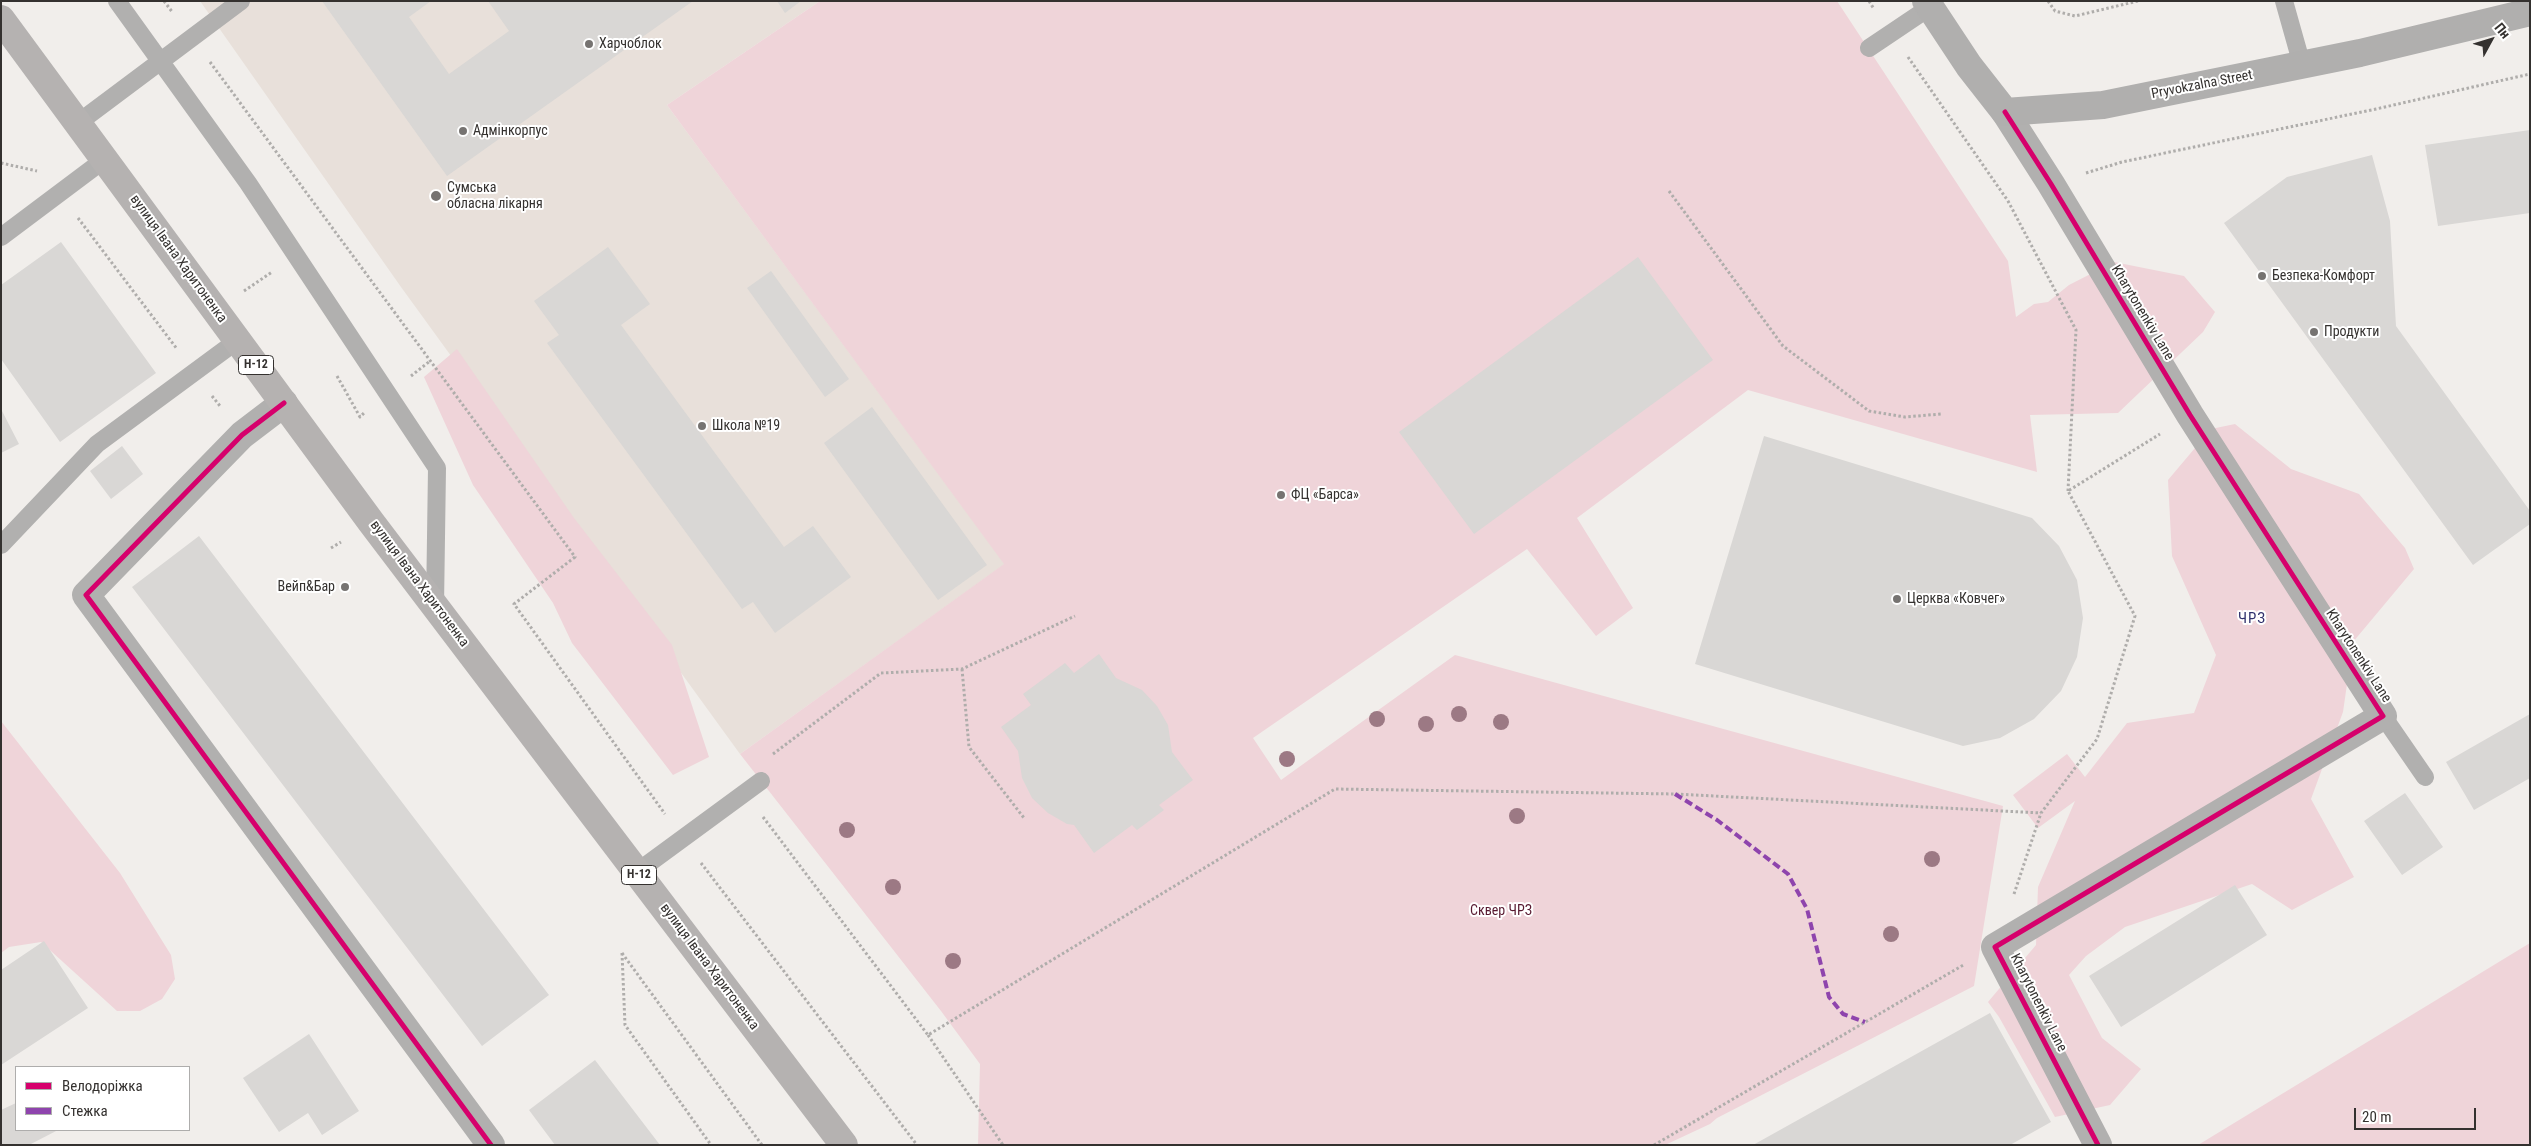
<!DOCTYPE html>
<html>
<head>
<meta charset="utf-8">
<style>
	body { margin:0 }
	#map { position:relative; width:2531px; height:1146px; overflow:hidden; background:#f1eeeb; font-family:"Roboto Condensed",sans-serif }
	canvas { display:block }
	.frame { position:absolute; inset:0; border:2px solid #34312f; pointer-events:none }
	.legend { position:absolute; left:15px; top:1066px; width:175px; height:65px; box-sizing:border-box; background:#fff; border:1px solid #aeadac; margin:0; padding:6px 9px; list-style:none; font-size:15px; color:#34312f }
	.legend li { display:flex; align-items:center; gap:10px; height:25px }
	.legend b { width:25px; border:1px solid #aeadac }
	.north { position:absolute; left:2466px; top:15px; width:50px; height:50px; -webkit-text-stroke:4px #fff; paint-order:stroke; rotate:51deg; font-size:14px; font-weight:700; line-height:20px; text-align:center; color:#34312f }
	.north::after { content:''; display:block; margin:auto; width:18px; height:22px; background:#34312f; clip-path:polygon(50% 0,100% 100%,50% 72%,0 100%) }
	.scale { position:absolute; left:2354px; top:1108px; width:122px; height:22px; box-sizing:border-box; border:2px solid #34312f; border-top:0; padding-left:6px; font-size:15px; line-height:18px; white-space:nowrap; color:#34312f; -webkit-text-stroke:4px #fff; paint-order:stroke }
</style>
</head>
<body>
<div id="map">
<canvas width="2531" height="1146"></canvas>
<div class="frame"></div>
<ul class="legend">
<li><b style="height:6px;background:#d6006c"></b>Велодоріжка</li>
<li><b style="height:6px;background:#8e44ad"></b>Стежка</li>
</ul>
<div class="north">Пн</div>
<div class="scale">20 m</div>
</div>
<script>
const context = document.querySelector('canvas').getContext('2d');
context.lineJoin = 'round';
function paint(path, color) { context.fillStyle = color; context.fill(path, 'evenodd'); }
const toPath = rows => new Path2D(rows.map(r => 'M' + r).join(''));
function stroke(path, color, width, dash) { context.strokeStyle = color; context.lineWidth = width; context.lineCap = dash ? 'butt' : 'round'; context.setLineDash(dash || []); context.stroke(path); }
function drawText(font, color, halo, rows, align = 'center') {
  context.font = font + ' "Roboto Condensed",sans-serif'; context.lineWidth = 4; context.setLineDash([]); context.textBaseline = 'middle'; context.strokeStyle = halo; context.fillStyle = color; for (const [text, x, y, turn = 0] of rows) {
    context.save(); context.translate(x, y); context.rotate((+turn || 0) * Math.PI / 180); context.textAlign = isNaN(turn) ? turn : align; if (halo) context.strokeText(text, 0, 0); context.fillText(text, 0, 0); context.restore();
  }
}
paint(toPath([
	[200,1,820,1,667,105,1005,564,740,754,401,287]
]), '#e8e0da');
paint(toPath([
	[820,1,1837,1,2008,261,2016,317,2034,304,2048,302,2069,285,2114,262,2184,276,2215,312,2203,332,2118,413,2030,415,2037,472,1748,390,1577,518,1633,608,1596,636,1527,549,1253,738,1281,780,1455,655,2003,806,1974,986,1717,1118,1710,1124,1665,1145,978,1145,980,1064,941,1011,740,754,1004,564,667,105],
	[457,349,574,518,672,645,709,757,673,775,572,643,553,603,473,485,424,377],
	[2235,424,2291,469,2359,494,2405,548,2414,569,2353,642,2343,712,2311,799,2354,877,2292,910,2252,884,2125,927,2086,956,2069,975,2102,1038,2141,1069,2110,1105,2055,1117,1999,1017,1988,1002,2036,945,2038,887,2075,801,2038,828,2013,795,2067,754,2085,777,2127,723,2194,713,2216,655,2172,556,2168,480,2211,429],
	[1,721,120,873,171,955,175,979,162,999,140,1011,117,1011,41,942,9,947,1,953],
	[2530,943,2530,1145,2198,1145]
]), '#efd4d9');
paint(toPath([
	[322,1,431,1,409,17,449,74,509,31,488,1,693,1,447,176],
	[777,1,801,1,785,13],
	[2530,130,2530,213,2438,226,2425,145],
	[2372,155,2390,221,2396,326,2530,511,2530,524,2473,565,2224,223,2287,177],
	[61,242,156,373,60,442,1,359,1,285],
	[608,247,650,304,621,325,784,547,813,526,851,577,775,633,753,602,742,609,547,343,559,335,534,301],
	[1638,257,1713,360,1474,534,1399,432],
	[771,271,849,379,825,397,747,288],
	[872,407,987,565,938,600,824,443],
	[1,409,19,444,1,453],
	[1764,436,2032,518,2059,546,2077,580,2083,618,2077,657,2061,691,2034,719,2000,738,1963,746,1695,664],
	[122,446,143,474,111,499,90,471],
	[199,536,549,995,482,1046,132,587],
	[1099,654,1116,678,1142,690,1157,706,1168,725,1172,752,1193,780,1159,805,1164,810,1137,830,1132,825,1094,853,1074,825,1067,824,1048,813,1032,798,1022,778,1018,751,1001,727,1031,705,1023,694,1065,663,1074,673],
	[2530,714,2530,778,2474,810,2446,762],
	[2405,793,2443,847,2402,875,2364,821],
	[2235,885,2267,935,2121,1027,2089,976],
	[44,941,88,1008,1,1065,1,970],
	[1990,1013,2051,1122,2010,1145,1753,1145],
	[309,1034,359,1111,322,1135,308,1113,279,1132,243,1078],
	[595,1060,660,1145,555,1145,529,1110],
	[16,1103,16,1130,58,1130,29,1145,1,1145,1,1110]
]), '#d9d7d5');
stroke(toPath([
	[164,1,173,13],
	[1869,1,1874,9],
	[2048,1,2055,11,2075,16,2138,1],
	[1908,57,2008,201,2076,330,2068,491],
	[210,62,575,557,514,604,665,814],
	[1,163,37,171],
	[2086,173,2122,162,2376,109,2530,74],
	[1669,191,1783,346,1869,411,1905,417,1941,414],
	[78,218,177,349],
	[244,291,272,272],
	[337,376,360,417,365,412],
	[411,376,430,361],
	[212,396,220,406],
	[331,548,341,542],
	[962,669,969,747,1024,818],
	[773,754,881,673,962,669,1075,616],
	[763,817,928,1035,1335,789,1675,794,2041,813],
	[701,863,917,1145],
	[2014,894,2041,813,2097,739,2135,616,2068,491,2160,434],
	[622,953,762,1145],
	[622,953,625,1025,711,1145],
	[928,1035,1003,1145],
	[1654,1145,1965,964]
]), '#afadab', 3, [2.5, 2.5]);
stroke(toPath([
	[117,1,248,183,437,468,435,606],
	[2284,1,2302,65],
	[1869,48,1930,7],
	[78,123,241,1],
	[1,237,105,159],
	[1,545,97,444,238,340],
	[2383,716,2425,777],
	[637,872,761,781]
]), '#b1b0af', 18);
stroke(toPath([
	[2005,112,2051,184,2190,415,2383,716,1995,947,2098,1145],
	[284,403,242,435,86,595,491,1145]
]), '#b1b0af', 28);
stroke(toPath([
	[1926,1,1969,66,2005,112,2103,105,2360,53,2530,12]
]), '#b0afae', 28);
stroke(toPath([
	[1,19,371,522,844,1145]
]), '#b5b2b1', 28);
stroke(toPath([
	[1675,794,1717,820,1788,874,1807,909,1829,997,1843,1014,1865,1022]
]), '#8e44ad', 4, [8, 4]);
stroke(toPath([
	[2005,112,2051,184,2190,415,2383,716,1995,947,2098,1145],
	[284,403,242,435,86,595,491,1145]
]), '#d6006c', 5);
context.fillStyle = '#9c7984';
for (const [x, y] of [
	[1459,714],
	[1377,719],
	[1501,722],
	[1426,724],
	[1287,759],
	[1517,816],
	[847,830],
	[1932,859],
	[893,887],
	[1891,934],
	[953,961]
]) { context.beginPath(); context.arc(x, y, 8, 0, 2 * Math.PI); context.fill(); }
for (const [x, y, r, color] of [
	[589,44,5,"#767371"],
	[463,131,5,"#767371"],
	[436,196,6,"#767371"],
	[2262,276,5,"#767371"],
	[2314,332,5,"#767371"],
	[702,426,5,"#767371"],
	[1281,495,5,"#767371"],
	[345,587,5,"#767371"],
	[1897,599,5,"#767371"]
]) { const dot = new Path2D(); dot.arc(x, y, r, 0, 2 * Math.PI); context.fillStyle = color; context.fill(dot); stroke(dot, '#fff', 2); }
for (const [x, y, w] of [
	[256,365,35],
	[639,875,35]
]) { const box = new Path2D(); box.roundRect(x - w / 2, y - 9.5, w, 19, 4); context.fillStyle = '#fff'; context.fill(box); stroke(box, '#34312f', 1); }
drawText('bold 12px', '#34312f', null, [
	["Н-12",256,365],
	["Н-12",639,875]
]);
drawText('14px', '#34312f', '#fff', [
	["Харчоблок",599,44],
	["Адмінкорпус",473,131],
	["Сумська",447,188],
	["обласна лікарня",447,204],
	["Безпека-Комфорт",2272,276],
	["Продукти",2324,332],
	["Школа №19",712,426],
	["ФЦ «Барса»",1291,495],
	["Вейп&Бар",335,587,"right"],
	["Церква «Ковчег»",1907,599]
], 'left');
drawText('14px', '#34312f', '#fff', [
	["Pryvokzalna Street",2202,85,-11],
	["вулиця Івана Харитоненка",178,259,54],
	["Kharytonenkiv Lane",2142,313,59],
	["вулиця Івана Харитоненка",419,584,53],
	["Kharytonenkiv Lane",2358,656,57],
	["вулиця Івана Харитоненка",709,967,53],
	["Kharytonenkiv Lane",2038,1003,63]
]);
drawText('14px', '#571930', '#fff', [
	["Сквер ЧРЗ",1501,911]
]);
context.letterSpacing = '1px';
drawText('15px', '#31326d', '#fff', [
	["ЧРЗ",2252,619]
]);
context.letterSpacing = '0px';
</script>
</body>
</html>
